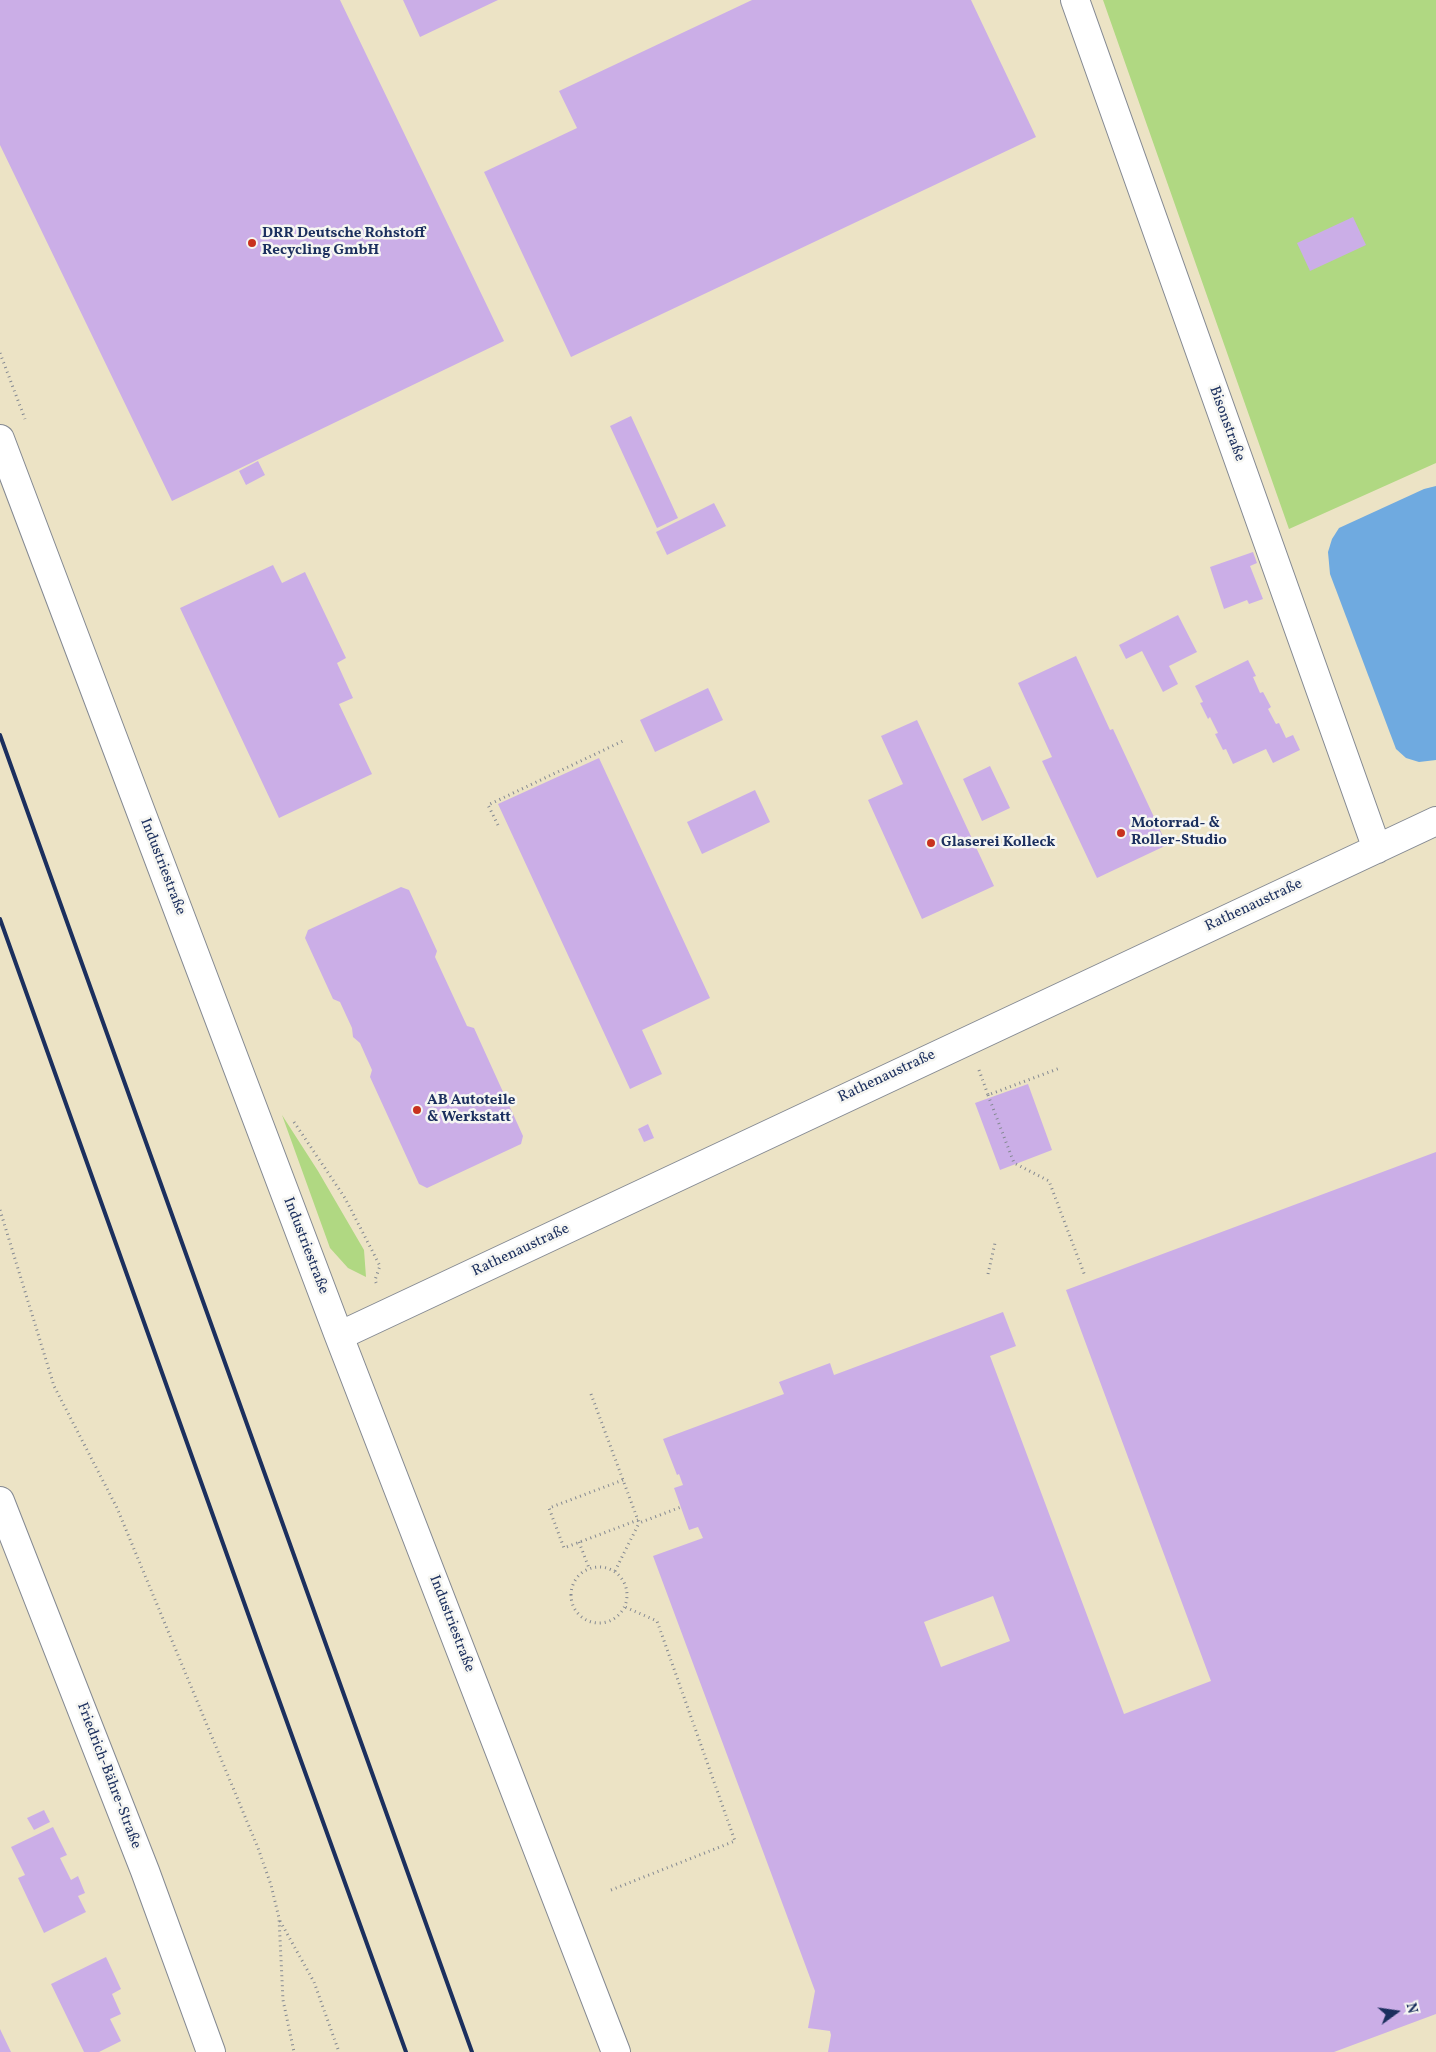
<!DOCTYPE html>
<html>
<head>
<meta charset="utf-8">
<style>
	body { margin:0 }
	#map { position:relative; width:1436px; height:2052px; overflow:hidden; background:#ece3c5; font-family:Vollkorn,serif }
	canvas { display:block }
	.north { position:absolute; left:1371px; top:1987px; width:50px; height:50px; -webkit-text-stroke:4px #f6f6f2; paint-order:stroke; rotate:76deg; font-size:14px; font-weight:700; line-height:20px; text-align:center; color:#1b2f5e }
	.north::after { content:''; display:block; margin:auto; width:18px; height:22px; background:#1b2f5e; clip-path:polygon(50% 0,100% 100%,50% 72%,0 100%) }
</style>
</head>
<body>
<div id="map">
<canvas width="1436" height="2052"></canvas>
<div class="north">N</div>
</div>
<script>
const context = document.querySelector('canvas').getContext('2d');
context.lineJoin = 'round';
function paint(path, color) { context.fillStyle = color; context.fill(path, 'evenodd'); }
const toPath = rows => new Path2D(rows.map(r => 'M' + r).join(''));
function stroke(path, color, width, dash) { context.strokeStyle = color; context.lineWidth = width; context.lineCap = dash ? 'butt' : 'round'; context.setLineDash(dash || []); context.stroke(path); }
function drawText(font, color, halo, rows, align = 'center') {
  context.font = font + ' Vollkorn,serif'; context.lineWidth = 5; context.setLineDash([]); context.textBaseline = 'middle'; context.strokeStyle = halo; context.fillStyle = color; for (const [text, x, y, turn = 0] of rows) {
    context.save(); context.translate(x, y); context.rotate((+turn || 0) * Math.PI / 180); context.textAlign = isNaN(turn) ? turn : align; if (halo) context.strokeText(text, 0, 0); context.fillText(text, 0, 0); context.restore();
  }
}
paint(toPath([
	[1103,0,1436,0,1436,463,1289,529],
	[282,1115,318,1171,364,1250,366,1277,348,1268,330,1248]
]), '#b0d882');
paint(toPath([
	[1436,486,1436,760,1419,762,1406,758,1396,749,1330,574,1328,552,1332,539,1339,528,1424,489]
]), '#6faae0');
paint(toPath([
	[0,0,340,0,504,341,172,501,0,145],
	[403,0,498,0,420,37],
	[752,0,971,0,1036,137,571,357,484,172,577,128,559,91],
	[1353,217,1366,245,1310,271,1297,243],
	[631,416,678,518,657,528,610,426],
	[258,461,265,475,246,485,239,471],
	[714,503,726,526,667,555,656,532],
	[1253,552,1257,563,1250,566,1263,599,1249,604,1247,600,1224,609,1210,567],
	[273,565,282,583,305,572,346,658,337,663,353,698,339,704,372,774,279,818,180,608],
	[1178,615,1197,652,1169,666,1178,684,1163,692,1142,651,1126,659,1119,645],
	[1076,656,1110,730,1113,729,1167,845,1097,878,1042,761,1052,757,1018,683],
	[1248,660,1256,676,1253,677,1260,693,1263,692,1271,707,1268,709,1276,724,1279,723,1286,738,1293,735,1300,750,1273,763,1266,749,1233,764,1226,749,1223,750,1215,734,1218,733,1210,717,1208,719,1200,703,1203,702,1195,686],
	[708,688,723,720,655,752,640,720],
	[917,720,994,886,922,919,868,800,903,784,881,736],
	[599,758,710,998,642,1030,662,1074,630,1089,498,804],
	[990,766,1010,808,982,821,963,779],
	[755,790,770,822,702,854,687,822],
	[401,887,409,890,437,951,435,957,467,1026,474,1028,523,1136,521,1144,427,1188,419,1184,370,1077,372,1070,360,1043,353,1037,352,1028,340,1002,333,999,305,938,308,930],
	[1028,1084,1052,1150,1000,1170,975,1103],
	[648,1124,654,1138,644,1142,638,1129],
	[1436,1152,1436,2014,1334,2052,828,2052,831,2035,830,2031,808,2028,815,1991,653,1556,703,1538,698,1527,689,1530,674,1488,683,1485,679,1474,677,1475,663,1439,784,1394,779,1382,830,1363,834,1375,1003,1312,1016,1346,990,1356,1124,1714,1211,1681,1066,1290],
	[993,1596,1010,1641,941,1667,924,1622],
	[44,1810,50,1822,34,1830,27,1818],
	[53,1827,67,1855,60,1858,71,1880,78,1876,85,1893,78,1896,86,1912,44,1933,18,1878,25,1875,11,1847],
	[106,1957,121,1989,112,1994,121,2014,110,2019,121,2041,99,2052,84,2052,51,1984],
	[0,2029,11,2052,0,2052]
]), '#cbaee7');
const minor = toPath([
	[1075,0,1377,849],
	[0,439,339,1336,616,2052],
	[339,1336,1436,821],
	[0,1501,145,1871,211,2052]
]);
stroke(minor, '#848992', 30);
stroke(toPath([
	[0,353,25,419],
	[498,825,488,805,625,740],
	[979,1070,988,1095,1060,1068],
	[988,1095,1014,1163,1049,1181,1085,1276],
	[294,1122,345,1198,380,1266,375,1280,377,1285],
	[0,1210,54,1386,117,1508,258,1848,271,1885,279,1918,283,2000,294,2052],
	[988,1274,995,1243],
	[591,1394,639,1523,681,1507],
	[623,1480,549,1508,564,1548,638,1520],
	[579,1542,589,1568],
	'571 1595a28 28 0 1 1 56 0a28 28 0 1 1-56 0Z',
	[615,1571,639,1523],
	[611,1890,735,1841,657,1621,625,1607],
	[280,1921,314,1982,339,2052]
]), '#848992', 3, [1, 4]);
stroke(minor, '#fff', 28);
stroke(toPath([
	[0,735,472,2052],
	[0,919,261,1650,406,2052]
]), '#1b2f5e', 4);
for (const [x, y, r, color] of [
	[252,243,5,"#c8321e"],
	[1121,833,5,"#c8321e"],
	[931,843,5,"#c8321e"],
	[417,1110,5,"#c8321e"]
]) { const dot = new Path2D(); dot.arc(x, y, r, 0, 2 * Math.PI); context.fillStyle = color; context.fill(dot); stroke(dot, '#f6f6f2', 2); }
drawText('bold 15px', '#1b2f5e', '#f6f6f2', [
	["DRR Deutsche Rohstoff",262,234],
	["Recycling GmbH",262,251],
	["Motorrad- &",1131,824],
	["Roller-Studio",1131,841],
	["Glaserei Kolleck",941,843],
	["AB Autoteile",427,1101],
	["& Werkstatt",427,1118]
], 'left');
drawText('15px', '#1b2f5e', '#f6f6f2', [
	["Bisonstraße",1226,424,70],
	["Industriestraße",162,867,69],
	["Rathenaustraße",1254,906,-25],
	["Rathenaustraße",887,1077,-25],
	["Industriestraße",305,1246,69],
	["Rathenaustraße",521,1251,-25],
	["Industriestraße",451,1624,69],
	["Friedrich-Bähre-Straße",108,1776,69]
]);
</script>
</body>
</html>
